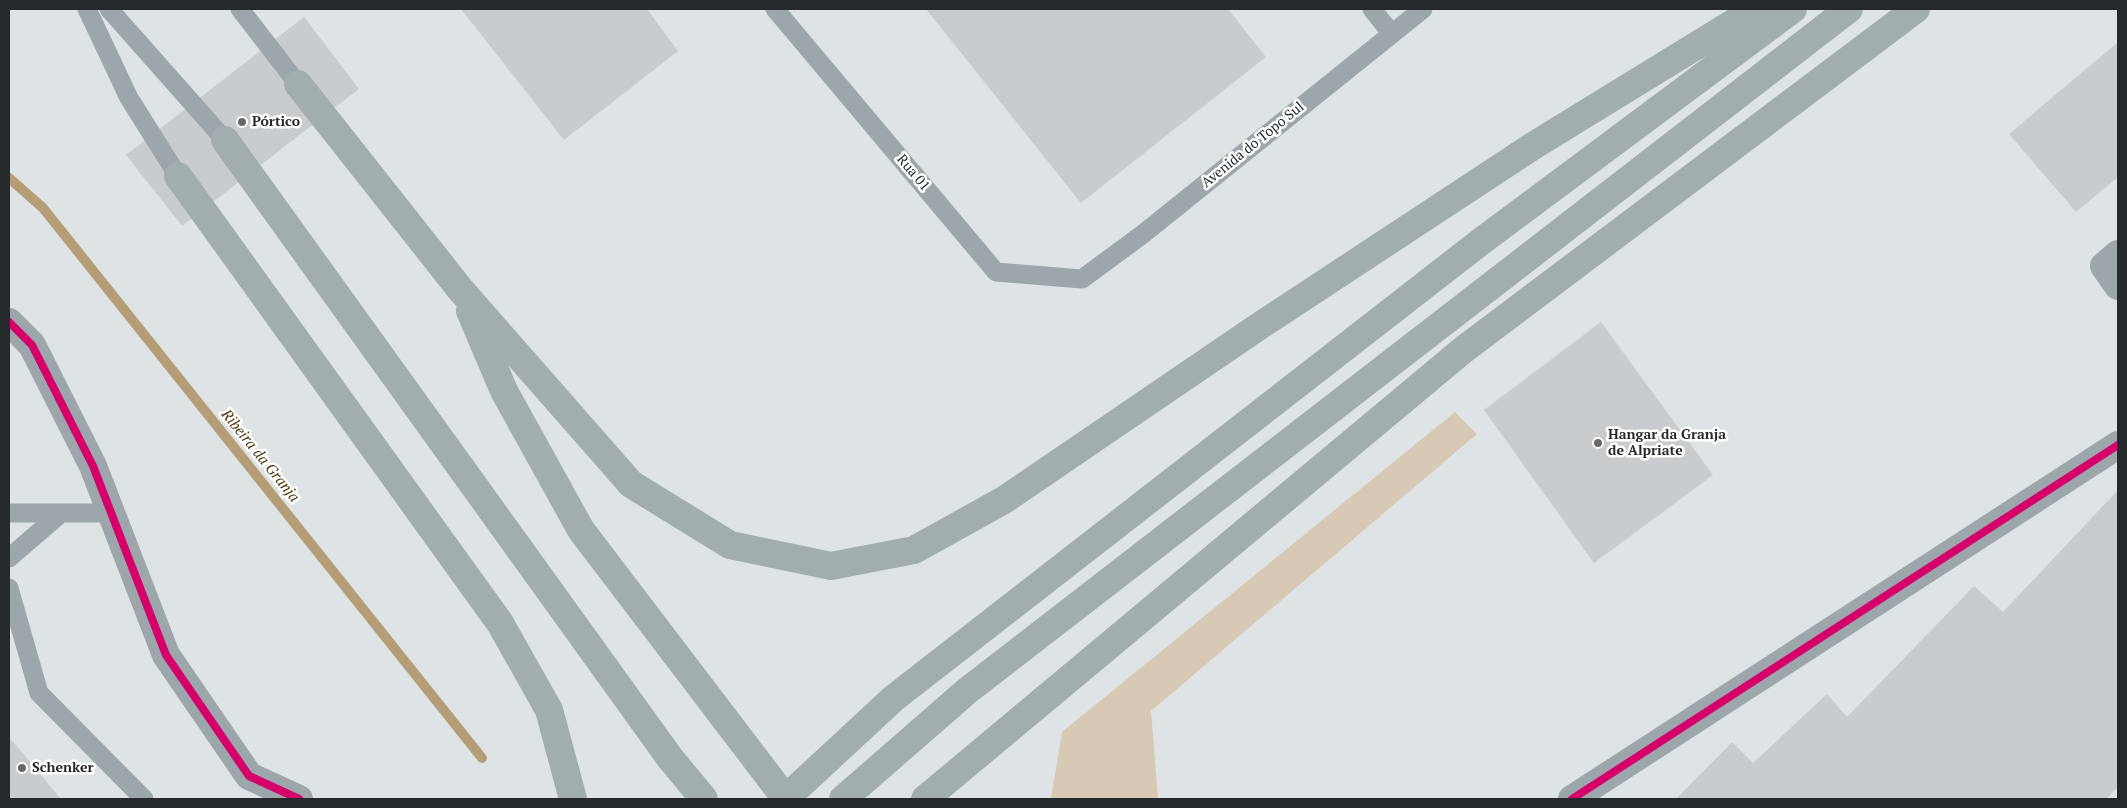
<!DOCTYPE html>
<html>
<head>
<meta charset="utf-8">
<style>
	body { margin:0 }
	#map { position:relative; width:2127px; height:808px; overflow:hidden; background:#dee4e6; font-family:"PT Serif",serif }
	canvas { display:block }
	.frame { position:absolute; inset:0; border:10px solid #25292b; pointer-events:none }
</style>
</head>
<body>
<div id="map">
<canvas width="2127" height="808"></canvas>
<div class="frame"></div>
</div>
<script>
const context = document.querySelector('canvas').getContext('2d');
context.lineJoin = 'round';
function paint(path, color) { context.fillStyle = color; context.fill(path, 'evenodd'); }
const toPath = rows => new Path2D(rows.map(r => 'M' + r).join(''));
function stroke(path, color, width, dash) { context.strokeStyle = color; context.lineWidth = width; context.lineCap = dash ? 'butt' : 'round'; context.setLineDash(dash || []); context.stroke(path); }
function drawText(font, color, halo, rows, align = 'center') {
  context.font = font + ' "PT Serif",serif'; context.lineWidth = 5; context.setLineDash([]); context.textBaseline = 'middle'; context.strokeStyle = halo; context.fillStyle = color; for (const [text, x, y, turn = 0] of rows) {
    context.save(); context.translate(x, y); context.rotate((+turn || 0) * Math.PI / 180); context.textAlign = isNaN(turn) ? turn : align; if (halo) context.strokeText(text, 0, 0); context.fillText(text, 0, 0); context.restore();
  }
}
paint(toPath([
	[1455,412,1477,434,1151,711,1158,799,1051,799,1062,732]
]), '#d7c9b3');
stroke(toPath([
	[9,178,43,208,482,758]
]), '#b59d78', 10);
paint(toPath([
	[461,9,647,9,678,51,564,140],
	[926,9,1228,9,1266,57,1081,203],
	[304,17,359,89,182,226,126,155],
	[2118,42,2118,177,2076,212,2009,134],
	[1601,322,1713,475,1594,563,1484,410],
	[2118,490,2118,787,2106,799,1676,799,1732,742,1753,763,1827,694,1847,717,1974,586,2003,612],
	[9,737,61,799,9,799]
]), '#c8ccce');
stroke(toPath([
	[87,9,129,98,178,176],
	[109,9,225,140],
	[240,9,298,84],
	[775,9,996,272,1082,279,1143,234,1423,9],
	[1372,9,1391,33],
	[9,513,111,513],
	[9,558,60,514],
	[9,588,39,693,144,799]
]), '#9da6aa', 19);
stroke(toPath([
	[2118,254,2104,266,2118,286],
	[9,322,32,345,93,466,166,655,249,776,299,799],
	[1572,799,2118,445]
]), '#9da6aa', 28);
stroke(toPath([
	[298,84,460,289,631,484,730,545,831,566,914,550,1004,500,1258,327,1533,146,1756,9],
	[225,140,670,758,704,799],
	[178,176,500,623,549,710,573,799],
	[470,311,504,391,581,530,725,719],
	[785,799,894,698,1479,243,1793,9],
	[843,799,967,691,1849,9],
	[925,799,1463,350,1916,9]
]), '#a2adb0', 28);
stroke(toPath([
	[725,719,786,799]
]), '#a2adb0', 28);
stroke(toPath([
	[9,322,32,345,93,466,166,655,249,776,299,799],
	[1572,799,2118,445]
]), '#d6006c', 8);
for (const [x, y, r, color] of [
	[242,122,5,"#666a6c"],
	[1598,443,5,"#666a6c"],
	[22,768,5,"#666a6c"]
]) { const dot = new Path2D(); dot.arc(x, y, r, 0, 2 * Math.PI); context.fillStyle = color; context.fill(dot); stroke(dot, '#fff', 2); }
drawText('bold 14px', '#25292b', '#fff', [
	["Pórtico",252,122],
	["Hangar da Granja",1608,435],
	["de Alpriate",1608,451],
	["Schenker",32,768]
], 'left');
drawText('14px', '#25292b', '#fff', [
	["Avenida do Topo Sul",1253,145,-39],
	["Rua 01",913,173,50]
]);
drawText('italic 15px', '#4d3305', '#fff', [
	["Ribeira da Granja",260,456,51]
]);
</script>
</body>
</html>
